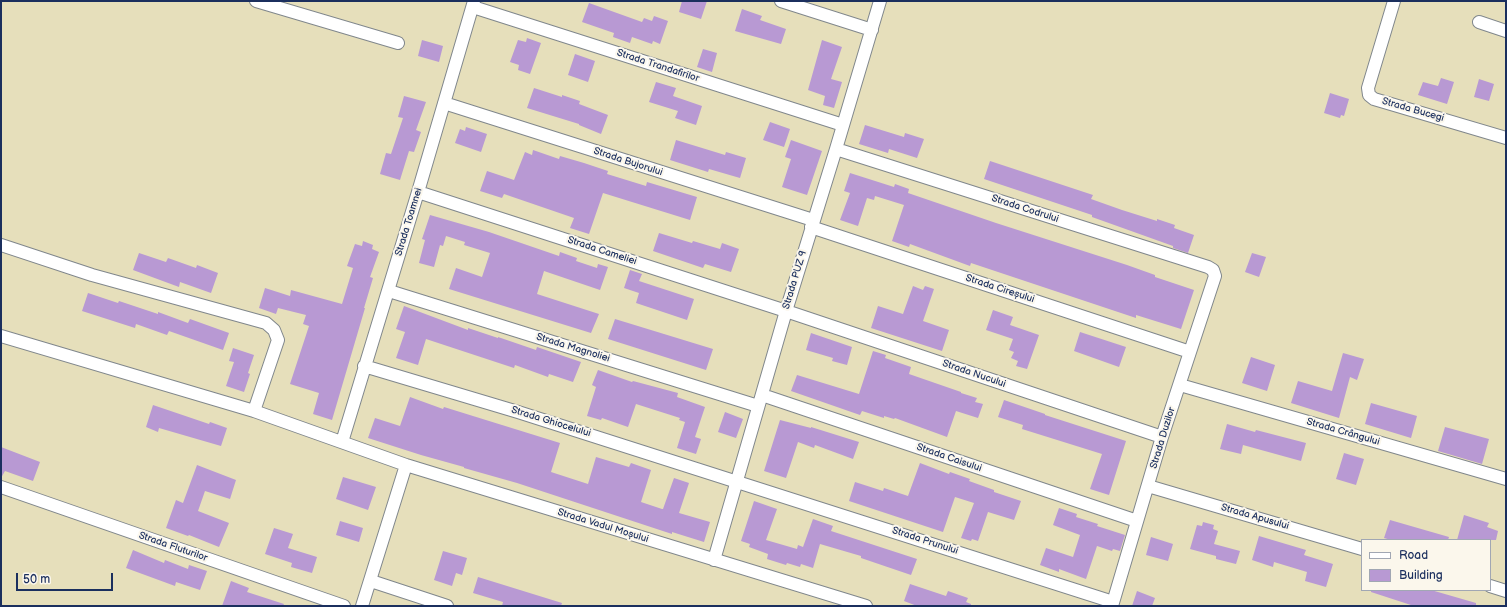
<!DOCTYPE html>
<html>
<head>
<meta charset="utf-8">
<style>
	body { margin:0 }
	#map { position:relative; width:1507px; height:607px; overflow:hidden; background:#e6dfbb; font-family:"Balsamiq Sans",sans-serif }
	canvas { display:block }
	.frame { position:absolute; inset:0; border:2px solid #1b2f5e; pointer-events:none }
	.legend { position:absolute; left:1361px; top:539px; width:130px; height:52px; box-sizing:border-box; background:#fbf7ec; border:1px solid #a1a7b3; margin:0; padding:5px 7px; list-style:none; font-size:12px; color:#1b2f5e }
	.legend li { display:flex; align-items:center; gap:8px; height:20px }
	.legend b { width:20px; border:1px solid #a1a7b3 }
	.scale { position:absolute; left:16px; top:573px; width:97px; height:18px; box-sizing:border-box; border:2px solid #1b2f5e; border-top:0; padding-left:5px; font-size:12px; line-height:14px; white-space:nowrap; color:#1b2f5e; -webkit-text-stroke:3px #fbf7ec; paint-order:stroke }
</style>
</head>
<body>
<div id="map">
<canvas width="1507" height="607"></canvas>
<div class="frame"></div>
<ul class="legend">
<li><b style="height:5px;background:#fff"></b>Road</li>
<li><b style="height:11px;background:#b899d3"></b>Building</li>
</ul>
<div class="scale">50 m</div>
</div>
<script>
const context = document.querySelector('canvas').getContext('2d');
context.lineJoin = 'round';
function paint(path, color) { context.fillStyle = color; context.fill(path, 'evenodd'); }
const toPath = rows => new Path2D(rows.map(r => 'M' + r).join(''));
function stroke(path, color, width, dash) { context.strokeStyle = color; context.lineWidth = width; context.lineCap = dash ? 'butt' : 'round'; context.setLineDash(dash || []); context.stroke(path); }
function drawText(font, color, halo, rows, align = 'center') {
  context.font = font + ' "Balsamiq Sans",sans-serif'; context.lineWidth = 4; context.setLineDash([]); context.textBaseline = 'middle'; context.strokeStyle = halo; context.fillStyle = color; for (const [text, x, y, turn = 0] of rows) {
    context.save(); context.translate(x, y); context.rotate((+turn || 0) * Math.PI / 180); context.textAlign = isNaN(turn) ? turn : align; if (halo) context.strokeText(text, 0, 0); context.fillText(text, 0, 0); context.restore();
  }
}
paint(toPath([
	[682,1,707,1,701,19,679,12],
	[589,3,642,22,644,18,652,21,654,16,668,21,660,44,653,41,652,44,632,37,630,43,613,37,614,33,582,22],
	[742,9,762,16,760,20,786,29,781,44,735,31],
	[527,38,541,43,530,74,518,70,519,65,510,62,518,40,526,42],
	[422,40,443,46,439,62,418,56],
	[822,40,842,47,831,79,842,82,834,108,823,105,825,96,808,90],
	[703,49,717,53,712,72,697,67],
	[575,54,595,61,588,82,568,75],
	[1441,78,1454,82,1447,104,1418,95,1423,82,1438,86],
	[1479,79,1494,84,1489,101,1474,97],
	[656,82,676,88,673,96,702,106,696,125,675,118,678,111,649,102],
	[534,88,562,97,562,95,580,101,579,104,608,115,601,134,579,125,579,124,527,108],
	[1330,93,1349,99,1344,116,1341,115,1340,118,1324,113],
	[404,96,426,102,416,130,421,132,414,152,409,151,400,180,380,174,386,153,391,154,403,118,398,117],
	[770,122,790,129,784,147,763,140],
	[865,125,904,137,905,133,924,139,917,158,889,149,888,153,859,144],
	[466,127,487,134,481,152,455,143,460,129,465,131],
	[676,140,725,155,726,152,746,158,740,178,709,169,708,172,670,160],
	[791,140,822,151,807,195,782,187,791,159,785,157],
	[533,150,559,159,560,156,584,163,608,171,607,174,646,186,647,182,697,197,690,220,603,193,589,234,570,228,574,218,504,194,502,198,480,191,487,171,514,180,525,152,532,155],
	[990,161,1093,195,1091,199,1122,210,1157,221,1157,219,1175,225,1174,228,1194,235,1188,253,1173,248,1173,246,1092,217,1092,215,984,179],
	[850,173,894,187,895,184,909,189,908,193,996,223,1127,265,1155,275,1155,277,1194,290,1181,329,1136,315,1136,318,971,263,970,266,910,244,909,247,892,241,904,205,875,196,874,200,867,198,858,226,840,220,850,193,844,191],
	[430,215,489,232,559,256,560,252,577,258,576,261,597,268,598,264,608,267,600,290,544,271,537,294,599,314,591,333,449,289,456,268,482,277,490,253,464,245,465,242,446,236,443,246,440,245,434,267,419,263,425,240,422,239],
	[659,233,692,243,693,241,720,249,722,243,739,249,731,272,705,264,703,268,653,251],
	[363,241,373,245,372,249,379,252,370,277,373,278,364,308,365,308,332,420,313,414,319,393,290,384,309,326,303,324,306,315,278,308,276,314,259,308,265,288,290,296,291,290,342,304,353,268,347,266,355,244,362,246],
	[139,253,166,262,168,258,196,268,197,265,218,273,211,293,180,282,179,287,133,270],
	[1252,253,1266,257,1259,277,1245,272],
	[630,270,642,274,639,281,694,299,687,320,636,303,639,293,624,288],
	[913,286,923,290,925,286,934,289,923,321,949,330,942,351,871,328,878,306,903,314],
	[88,293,118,303,119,301,158,314,158,312,188,323,190,319,229,333,223,350,169,331,167,335,136,324,135,328,82,311],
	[404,306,468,330,468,328,498,338,498,337,536,350,537,347,581,362,573,382,549,374,548,377,515,365,514,368,426,339,418,365,396,358,405,332,396,329],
	[993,310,1013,317,1010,325,1039,335,1027,369,1016,366,1018,361,1011,358,1014,352,1009,350,1013,339,986,330],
	[615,319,713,349,706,370,608,339],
	[1080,332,1126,347,1119,367,1074,351],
	[811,333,852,347,847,365,832,361,833,358,806,350],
	[233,348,254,355,248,373,250,374,244,392,226,386,234,362,229,361],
	[873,351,886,355,885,358,911,367,909,374,961,392,961,393,977,398,975,402,983,404,978,418,956,411,947,437,895,418,894,419,884,416,884,418,862,411,860,415,791,391,797,375,859,394],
	[1343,353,1364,359,1357,380,1350,377,1339,418,1291,403,1298,381,1332,391],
	[1251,357,1275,365,1267,391,1242,383],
	[598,370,632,382,633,381,678,393,677,397,705,407,695,437,701,439,696,454,677,448,685,422,679,420,680,418,636,404,628,427,602,418,601,420,587,416,596,387,592,385],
	[410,397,443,409,444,407,560,443,551,472,588,484,596,457,629,467,631,463,651,470,641,502,662,509,663,509,674,478,689,483,679,513,710,522,704,542,672,532,672,534,517,483,464,468,464,467,421,455,368,438,375,418,400,426],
	[1004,400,1045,414,1045,415,1126,441,1109,495,1090,489,1102,454,1022,429,1023,425,998,417],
	[1371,403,1417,416,1411,438,1365,424],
	[153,405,209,424,210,422,227,428,221,446,159,428,158,432,146,427],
	[725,412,743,419,736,438,718,432],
	[780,420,811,428,811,427,859,442,853,459,815,445,814,448,798,442,786,478,764,471],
	[1227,424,1255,432,1256,430,1306,443,1301,461,1243,445,1241,454,1220,449],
	[1445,427,1489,439,1482,464,1438,451],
	[1,447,40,462,33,481,5,471,1,478],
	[1344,453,1364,459,1356,485,1336,479],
	[920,463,949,474,950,472,970,479,969,481,994,490,994,492,1021,501,1014,520,988,512,978,541,972,539,971,541,961,538,974,503,955,497,943,532,849,501,855,482,883,491,884,488,908,496],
	[197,465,236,480,230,499,205,491,198,511,229,523,219,547,189,535,188,536,166,528,176,500,183,503],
	[343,477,376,487,368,510,336,499],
	[754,501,777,509,766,540,797,549,798,545,803,547,813,519,833,526,831,531,917,559,911,575,861,558,861,556,820,544,813,568,801,564,800,567,787,563,786,565,767,559,768,554,749,547,750,544,741,541],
	[1059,508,1077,514,1076,517,1098,524,1097,526,1125,535,1120,551,1113,549,1112,551,1097,546,1086,579,1059,569,1059,572,1040,565,1046,548,1073,557,1080,535,1053,525],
	[1464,515,1489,523,1487,527,1498,531,1496,540,1457,540],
	[1390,520,1449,537,1448,540,1391,540,1384,538],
	[340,521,363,528,359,542,336,535],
	[1203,522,1214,525,1213,529,1218,531,1214,544,1240,551,1236,564,1216,559,1216,556,1190,549,1197,525,1202,526],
	[274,528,293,534,288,548,317,557,312,573,291,567,292,563,265,554],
	[1259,536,1306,550,1304,555,1333,564,1326,587,1305,581,1307,572,1274,562,1273,567,1252,560],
	[1151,537,1173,544,1168,561,1146,555],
	[133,550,164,563,165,560,188,569,189,565,207,571,200,590,176,582,175,586,126,568],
	[443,551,467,558,462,575,456,573,452,586,434,580],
	[478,577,562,603,561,606,502,606,503,602,473,593],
	[231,581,249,588,247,592,284,604,283,606,222,606],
	[910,584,946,596,948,591,968,598,966,602,971,604,971,606,917,606,904,601],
	[1371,590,1431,590,1476,603,1476,606,1414,606,1371,592],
	[1137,591,1155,598,1152,606,1132,606]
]), '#b899d3');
const minor = toPath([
	[256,1,398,43],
	[781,1,872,30],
	[1394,1,1368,88,1369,95,1374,99,1506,138],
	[473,7,843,125],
	[1479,22,1506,31],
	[444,103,813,220],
	[836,149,1208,267,1213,270,1215,276,1162,437,1112,606],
	[418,192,786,311,1162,437],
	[811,227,1190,352],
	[1,245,92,275,266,323,274,330,278,340,254,411],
	[389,291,758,406],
	[1,336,254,411,406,465,866,606],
	[364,366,518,412,1113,602],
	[1180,385,1506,479],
	[762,395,1137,521],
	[342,442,418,192,474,1],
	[1148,486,1362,549],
	[1,487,344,606],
	[714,560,786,311,836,149,880,1],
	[371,581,447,606],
	[1490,586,1506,591],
	[362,606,406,465]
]);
stroke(minor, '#80878c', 14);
stroke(minor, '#fff', 12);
drawText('10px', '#1b2f5e', '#fbf7ec', [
	["Strada Trandafirilor",658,66,18],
	["Strada Bucegi",1413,110,16],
	["Strada Bujorului",628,162,18],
	["Strada Codrului",1025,209,18],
	["Strada Toamnei",409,222,-73],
	["Strada Cameliei",602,251,18],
	["Strada PUZ 9",795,280,-73],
	["Strada Cireșului",1000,289,18],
	["Strada Magnoliei",573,348,17],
	["Strada Nucului",974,374,19],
	["Strada Ghiocelului",551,422,17],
	["Strada Crângului",1343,432,16],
	["Strada Duzilor",1163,438,-73],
	["Strada Caisului",949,458,19],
	["Strada Apusului",1255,517,16],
	["Strada Vadul Moșului",603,526,17],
	["Strada Prunului",925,541,18],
	["Strada Fluturilor",173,547,19]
]);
</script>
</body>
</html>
